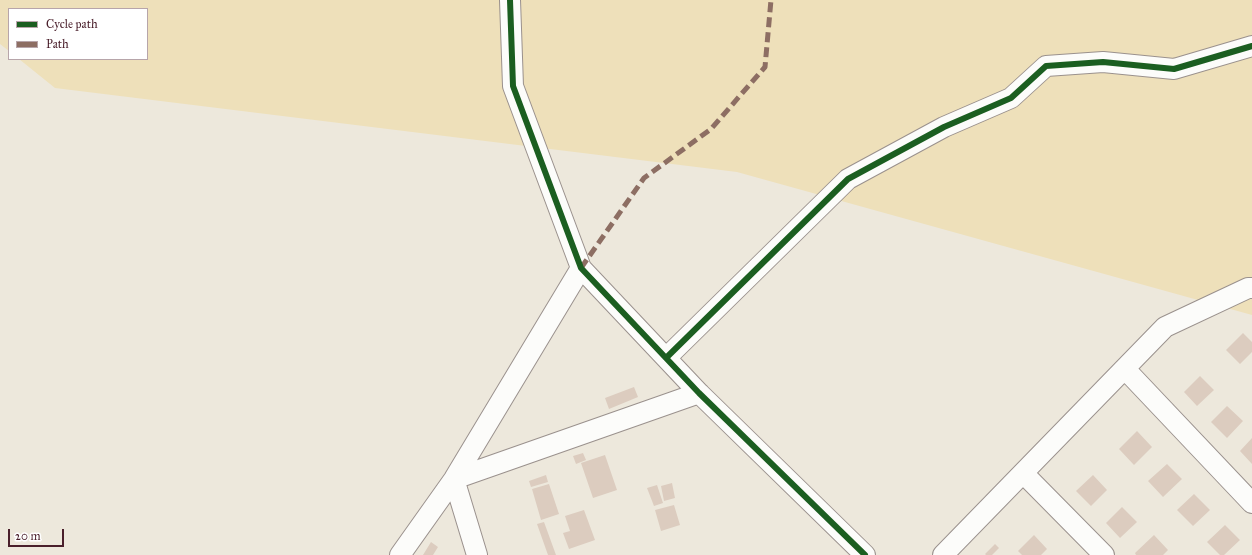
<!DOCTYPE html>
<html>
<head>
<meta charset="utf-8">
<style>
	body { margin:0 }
	#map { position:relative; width:1252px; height:555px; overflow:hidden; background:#ede8dc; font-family:"IM FELL Great Primer",serif }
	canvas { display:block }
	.legend { position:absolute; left:8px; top:8px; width:140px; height:52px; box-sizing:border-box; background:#fff; border:1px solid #b7a5aa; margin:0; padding:5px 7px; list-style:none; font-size:12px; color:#4a1f2b }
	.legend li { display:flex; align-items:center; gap:8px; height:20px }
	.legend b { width:20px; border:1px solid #b7a5aa }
	.scale { position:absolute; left:8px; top:529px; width:56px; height:18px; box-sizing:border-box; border:2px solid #4a1f2b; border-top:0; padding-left:5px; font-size:12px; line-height:14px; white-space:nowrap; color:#4a1f2b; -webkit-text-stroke:3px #fff; paint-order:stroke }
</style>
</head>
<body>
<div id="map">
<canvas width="1252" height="555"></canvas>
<ul class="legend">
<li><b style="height:5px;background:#1b5e20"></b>Cycle path</li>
<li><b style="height:5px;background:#8d6e63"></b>Path</li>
</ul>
<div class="scale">20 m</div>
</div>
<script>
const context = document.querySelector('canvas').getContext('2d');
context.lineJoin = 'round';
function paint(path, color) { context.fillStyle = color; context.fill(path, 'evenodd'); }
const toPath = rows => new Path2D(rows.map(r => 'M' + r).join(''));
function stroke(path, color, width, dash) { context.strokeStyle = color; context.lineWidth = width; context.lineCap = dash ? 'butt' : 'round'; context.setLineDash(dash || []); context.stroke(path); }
paint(toPath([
	[0,0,1252,0,1252,315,737,172,55,88,19,59,147,59,147,9,9,9,9,51,0,44]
]), '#eee0ba');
paint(toPath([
	[1243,333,1252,342,1252,352,1240,364,1226,350],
	[1200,376,1214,390,1197,406,1184,392],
	[634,387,638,397,609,409,605,398],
	[1227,406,1243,421,1227,438,1211,422],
	[1137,431,1152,447,1134,465,1119,449],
	[1252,438,1252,464,1240,451],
	[583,453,586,460,576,464,573,456],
	[605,455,617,490,593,498,581,463],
	[1167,464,1182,479,1163,497,1148,481],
	[546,475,548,482,531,487,529,481],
	[1093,475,1107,490,1091,506,1076,491],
	[672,483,675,498,664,501,661,486],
	[549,484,559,514,541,520,532,489],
	[657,485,663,503,654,506,647,488],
	[1194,494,1210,510,1193,526,1177,510],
	[674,505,680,525,661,531,655,510],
	[1122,507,1137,522,1120,538,1106,523],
	[584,510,595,540,569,549,563,533,570,531,565,516],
	[544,522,556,555,548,555,537,524],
	[1225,525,1240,540,1224,555,1220,555,1207,542],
	[1034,535,1047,549,1041,555,1022,555,1018,551],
	[1154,535,1168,550,1163,555,1136,555,1135,553],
	[431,542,438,547,433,555,423,555],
	[995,544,999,548,992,555,986,555,985,554]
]), '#dcccbf');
const street = toPath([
	[510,0,513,86,581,268,699,393,865,555],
	[666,358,848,179,944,127,1011,98,1046,66,1103,62,1174,69,1252,46],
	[1125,369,1252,503],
	[1023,473,1104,555],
	[400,555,454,479,581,268],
	[477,555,454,479,699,393],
	[943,555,1165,327,1248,288,1252,288]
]);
stroke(street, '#9a918d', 22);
stroke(street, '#fcfcfa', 20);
stroke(toPath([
	[581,268,644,178,711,129,765,67,771,0]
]), '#8d6e63', 5, [10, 5]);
stroke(toPath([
	[510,0,513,86,581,268,699,393,865,555],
	[666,358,848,179,944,127,1011,98,1046,66,1103,62,1174,69,1252,46]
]), '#1b5e20', 6);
</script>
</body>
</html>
